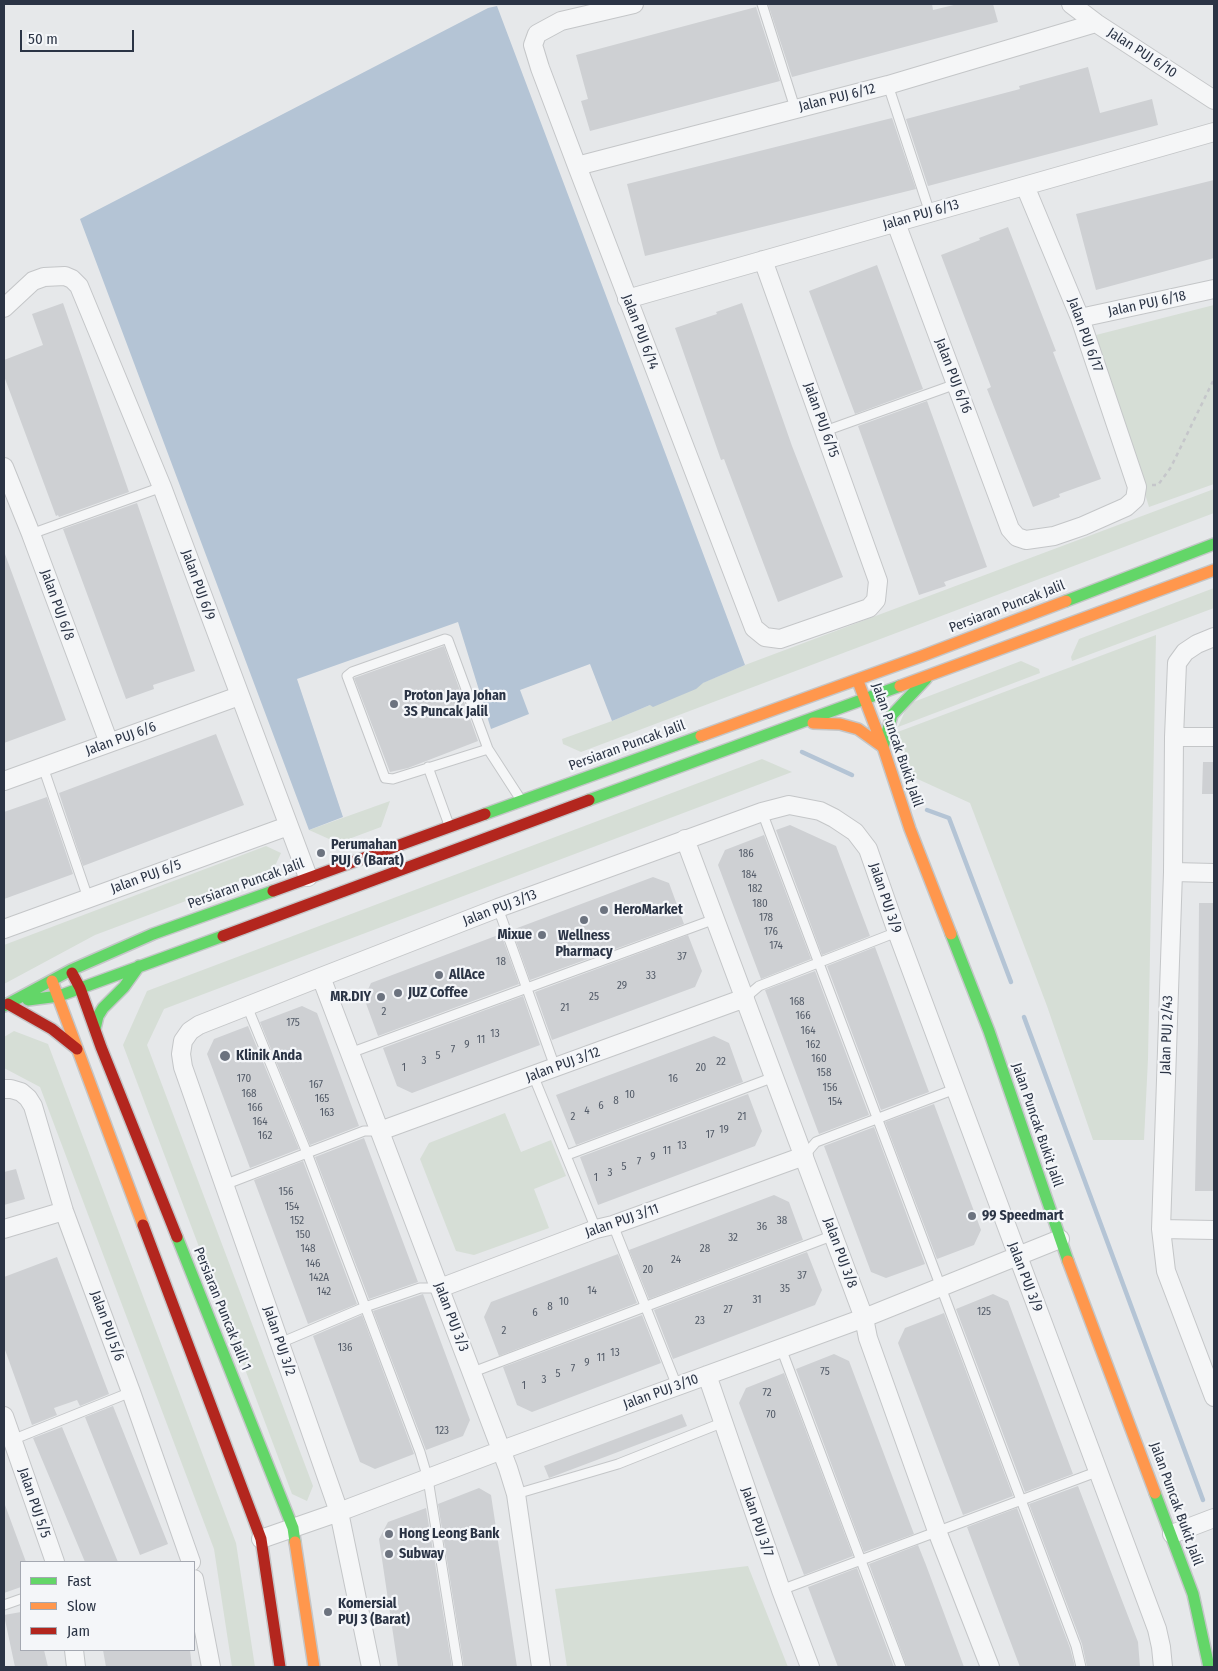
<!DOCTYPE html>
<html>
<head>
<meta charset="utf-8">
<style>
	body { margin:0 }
	#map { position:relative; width:1218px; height:1671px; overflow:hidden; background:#e6e8ea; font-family:"Fira Sans Condensed",sans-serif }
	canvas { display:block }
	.frame { position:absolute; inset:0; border:5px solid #2b3445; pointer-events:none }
	.legend { position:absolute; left:20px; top:1561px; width:175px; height:90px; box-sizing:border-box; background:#f4f6f9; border:1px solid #a4a8b1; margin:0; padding:6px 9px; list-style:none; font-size:15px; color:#2b3445 }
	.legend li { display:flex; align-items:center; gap:10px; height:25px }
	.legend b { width:25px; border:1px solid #a4a8b1 }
	.scale { position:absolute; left:20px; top:30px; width:114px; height:22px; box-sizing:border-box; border:2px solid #2b3445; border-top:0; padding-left:6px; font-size:15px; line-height:18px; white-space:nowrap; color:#2b3445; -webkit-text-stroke:4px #f4f6f9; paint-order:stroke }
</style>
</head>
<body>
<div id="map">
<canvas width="1218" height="1671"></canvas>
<div class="frame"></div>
<ul class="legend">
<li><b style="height:6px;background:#63d668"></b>Fast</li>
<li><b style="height:6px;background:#ff974d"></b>Slow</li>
<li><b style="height:6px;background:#b3261e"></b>Jam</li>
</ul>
<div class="scale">50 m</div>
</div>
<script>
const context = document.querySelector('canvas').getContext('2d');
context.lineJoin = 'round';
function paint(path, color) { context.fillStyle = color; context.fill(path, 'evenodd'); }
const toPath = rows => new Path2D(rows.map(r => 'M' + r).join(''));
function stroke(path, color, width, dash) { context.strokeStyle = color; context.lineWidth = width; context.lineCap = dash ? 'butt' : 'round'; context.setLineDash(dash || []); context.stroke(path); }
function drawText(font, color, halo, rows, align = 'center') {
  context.font = font + ' "Fira Sans Condensed",sans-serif'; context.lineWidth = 4.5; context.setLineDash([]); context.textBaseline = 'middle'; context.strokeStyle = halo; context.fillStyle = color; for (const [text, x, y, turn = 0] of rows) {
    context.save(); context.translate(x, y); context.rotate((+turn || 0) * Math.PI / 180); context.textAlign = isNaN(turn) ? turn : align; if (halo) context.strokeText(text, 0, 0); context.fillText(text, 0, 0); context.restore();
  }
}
paint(toPath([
	[1214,305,1214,484,1149,507,1096,335],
	[1214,489,1214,513,581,752,563,744,562,739,612,721,745,665],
	[1214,588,1214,608,1072,661,1071,657,1079,639],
	[1156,635,1148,1059,1144,1140,1093,1140,1047,1006,970,803,911,776,895,733],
	[1021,661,1039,669,1040,673,898,727,908,704],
	[762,759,792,772,164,1009,147,1045,313,1486,307,1501,292,1494,123,1045,147,991],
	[390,801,381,827,338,843,309,830],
	[266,846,281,853,274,868,95,935,4,984,4,945],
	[14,1031,48,1044,236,1543,255,1667,232,1667,214,1549,40,1087,4,1068,4,1037],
	[505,1113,521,1152,551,1140,566,1176,534,1189,549,1228,474,1255,456,1251,420,1159,429,1143],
	[748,1566,788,1667,567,1667,555,1589]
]), '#d6ded6');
paint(toPath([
	[497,6,745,665,703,683,696,689,653,707,650,705,612,721,590,664,520,690,529,714,491,729,458,622,297,679,343,817,309,830,80,219,488,8]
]), '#b4c4d5');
stroke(toPath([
	[802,752,852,775],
	[927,810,949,818,1011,982],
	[1024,1017,1203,1500]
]), '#b4c4d5', 4.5);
paint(toPath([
	[768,4,932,4,933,10,958,4,993,4,998,22,792,77],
	[756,7,780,81,590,131,581,101,588,99,576,55],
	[1088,67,1100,113,1152,99,1158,125,928,186,906,119,1020,89,1019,86],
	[892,118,916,189,645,256,627,184],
	[1214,180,1214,258,1096,290,1076,214],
	[1008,227,1056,351,1053,352,1101,479,1059,494,1060,497,1033,507,987,389,991,387,941,255,980,240,979,238],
	[877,265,923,389,855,414,809,291],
	[63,303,129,492,59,517,58,515,56,516,4,376,4,360,43,345,32,314],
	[742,303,792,446,843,577,778,602,724,459,721,460,675,328,717,314,716,312],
	[927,401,987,567,944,582,946,586,919,595,858,426],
	[137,503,195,671,153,685,154,689,126,699,63,529],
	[4,554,5,554,66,720,4,743],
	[444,646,478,741,408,768,390,772,354,678],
	[216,734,244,805,83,866,59,793],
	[1203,762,1214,762,1214,794,1202,794],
	[47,797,73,874,4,899,4,812],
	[790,825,836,846,870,936,822,955,776,830],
	[764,835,811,959,761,979,718,865,725,850],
	[653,877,669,883,684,924,530,980,512,930],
	[1199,903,1214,903,1214,1191,1195,1191,1198,1042],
	[501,934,519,984,378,1036,364,998,371,983],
	[688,935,702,971,695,987,552,1040,535,992],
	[875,947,929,1092,881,1110,827,966],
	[815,971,869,1115,819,1134,765,990],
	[523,996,540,1045,412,1093,397,1086,383,1048],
	[302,1006,317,1013,359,1126,310,1145,260,1022],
	[248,1026,299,1149,250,1168,207,1054,214,1039],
	[714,1036,729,1043,743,1082,576,1145,556,1095],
	[748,1094,762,1131,755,1146,598,1205,580,1157],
	[934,1104,981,1230,974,1245,937,1259,885,1122],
	[874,1127,925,1264,886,1278,871,1272,824,1146],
	[364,1138,418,1282,369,1299,315,1157],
	[303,1161,357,1304,308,1324,254,1180],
	[16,1169,25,1199,4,1205,4,1172],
	[774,1195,789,1202,803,1240,649,1299,629,1250],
	[807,1252,822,1290,815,1305,673,1359,654,1310],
	[618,1254,637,1303,499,1356,484,1317,491,1302],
	[57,1257,109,1394,80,1406,77,1400,54,1408,57,1415,32,1425,4,1347,4,1277],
	[423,1294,470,1420,463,1436,426,1450,373,1311],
	[993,1294,1008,1301,1073,1474,1025,1492,956,1309],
	[944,1313,1013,1496,963,1515,898,1343,905,1328],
	[362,1315,414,1454,375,1469,360,1462,313,1336],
	[642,1315,661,1363,532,1412,517,1405,503,1367],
	[834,1354,849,1361,914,1534,864,1552,796,1369],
	[784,1373,853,1556,804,1575,739,1403,746,1388],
	[113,1406,168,1544,140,1555,85,1417],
	[682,1414,687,1426,549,1478,544,1466],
	[62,1427,118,1562,85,1562,33,1438],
	[1078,1486,1138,1642,1140,1667,1087,1667,1082,1644,1029,1504],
	[479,1488,491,1495,517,1667,464,1667,438,1504],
	[4,1505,5,1505,26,1562,21,1562,21,1587,4,1593],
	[426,1508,452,1667,398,1667,379,1539,388,1522],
	[1017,1508,1070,1648,1075,1667,1020,1667,967,1527],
	[918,1545,926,1565,964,1667,907,1667,869,1564],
	[857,1568,894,1667,838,1667,808,1587],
	[21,1612,21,1650,44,1650,48,1667,15,1667,4,1615],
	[103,1650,190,1650,192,1667,106,1667]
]), '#ced0d3');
const lane = toPath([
	[762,4,795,108],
	[888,85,930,213],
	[825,431,956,384],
	[31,534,162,487],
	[488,749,393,779,385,778,347,676,352,672,445,639,448,640,488,749,521,800],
	[43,767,88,898],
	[428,767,449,825],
	[762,812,1076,1646,1081,1667],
	[498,908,555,1067],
	[745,998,759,986,897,932],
	[247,1006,307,1153,420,1452,428,1479,458,1667],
	[350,1053,715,919],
	[533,1075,596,1229],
	[567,1155,774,1077],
	[804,1156,816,1142,955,1089],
	[224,1185,364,1131,380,1131],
	[613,1225,677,1386],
	[280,1343,365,1307,420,1288,440,1288],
	[781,1348,901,1667],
	[473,1372,834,1235],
	[12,1440,131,1392],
	[516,1494,618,1464,724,1422],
	[781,1590,1099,1471],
	[4,1605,21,1599]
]);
const street = toPath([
	[634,4,561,21,537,34,533,45,540,68,577,166,754,628,765,637,780,639,869,608,876,600,878,581,763,260],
	[1071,4,1096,23,1214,100],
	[577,166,888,85,1096,23],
	[896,223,1010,529,1017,537,1026,540,1054,536,1083,526,1126,507,1135,499,1137,487,1080,318,1025,186],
	[627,299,1214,132],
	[4,308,33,281,44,277,65,276,72,279,79,286,162,487,308,877],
	[1080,318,1214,289],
	[4,467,31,534,109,743],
	[1214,637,1197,644,1185,652,1177,663,1174,737,1173,872,1161,1229,1166,1271,1214,1397],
	[1174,737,1214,737],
	[4,781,239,696],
	[685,839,864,1318,868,1338,937,1531,990,1667],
	[1173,872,1214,873],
	[4,929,288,826],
	[321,977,508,1468,516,1494,541,1667],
	[4,1089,11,1089,21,1092,28,1098,33,1106,64,1211,131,1392,191,1562],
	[380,1131,745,998],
	[4,1229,64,1211],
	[1161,1229,1214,1230],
	[440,1288,596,1229,613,1225,804,1156],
	[707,1375,781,1590,810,1667],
	[4,1416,55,1562],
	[1172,1534,1214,1518],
	[261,1539,339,1512,502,1450,864,1318,1060,1239],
	[194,1579,211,1667],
	[74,1650,76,1667],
	[371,1667,339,1512,183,1067,181,1054,183,1041,190,1031,199,1025,321,977,498,908,762,812,789,805,820,811,834,818,855,832,868,849,897,932,1157,1629,1161,1647,1163,1667]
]);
const fast = toPath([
	[1066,601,1214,544],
	[883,747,892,715,926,679],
	[589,800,900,686],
	[485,814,701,736],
	[951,934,989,1031,1068,1261],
	[28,1000,59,996,223,936],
	[4,1006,71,970,153,934,273,891],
	[95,1029,98,1016,103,1008,124,987,139,966],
	[177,1237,293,1528,295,1542],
	[1155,1493,1193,1594,1209,1667]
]);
const slow = toPath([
	[859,684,883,747,910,829,951,934],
	[900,686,1214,570],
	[813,723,840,724,858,729,883,747],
	[701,736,922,656,1066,601],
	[52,981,143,1225],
	[1068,1261,1155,1493],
	[295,1542,314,1667]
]);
const jam = toPath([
	[273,891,485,814],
	[223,936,589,800],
	[72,973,80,988,101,1047,177,1237],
	[8,1004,52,1029,77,1049],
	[143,1225,261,1539,280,1667]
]);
stroke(lane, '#c4c6c8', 11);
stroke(street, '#c4c6c8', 20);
stroke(fast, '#c4c6c8', 14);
stroke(slow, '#c4c6c8', 14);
stroke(jam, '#c4c6c8', 14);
stroke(toPath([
	[1152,485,1158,485,1171,467,1214,379]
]), '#c5c6ca', 2.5, [4, 4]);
stroke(lane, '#f5f6f7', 9);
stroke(street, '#f5f6f7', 18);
stroke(fast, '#63d668', 11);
stroke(slow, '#ff974d', 11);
stroke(jam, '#b3261e', 11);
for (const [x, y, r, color] of [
	[394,704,5,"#6c737f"],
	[321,853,5,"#6c737f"],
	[604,910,5,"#6c737f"],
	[584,920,5,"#6c737f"],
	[542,935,5,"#6c737f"],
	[439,975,5,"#6c737f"],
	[398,993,5,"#6c737f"],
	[381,997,5,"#6c737f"],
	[225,1056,6,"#6c737f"],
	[972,1216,5,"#6c737f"],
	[389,1534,5,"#6c737f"],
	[389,1554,5,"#6c737f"],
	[328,1612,5,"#6c737f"]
]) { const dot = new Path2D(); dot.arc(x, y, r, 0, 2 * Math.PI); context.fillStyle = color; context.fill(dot); stroke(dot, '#f4f6f9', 2); }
drawText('11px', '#545c69', null, [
	["186",746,854],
	["184",749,875],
	["182",755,889],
	["180",760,904],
	["178",766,918],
	["176",771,932],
	["174",776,946],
	["37",682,957],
	["18",501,962],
	["33",651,976],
	["29",622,986],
	["25",594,997],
	["168",797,1002],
	["21",565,1008],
	["2",384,1012],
	["166",803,1016],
	["175",293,1023],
	["164",808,1031],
	["13",495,1034],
	["11",481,1040],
	["9",467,1045],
	["162",813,1045],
	["7",453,1050],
	["5",438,1056],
	["160",819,1059],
	["3",424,1061],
	["22",721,1062],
	["1",404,1068],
	["20",701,1068],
	["158",824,1073],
	["170",244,1079],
	["16",673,1079],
	["167",316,1085],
	["156",830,1088],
	["168",249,1094],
	["10",630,1095],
	["165",322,1099],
	["8",616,1101],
	["154",835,1102],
	["6",601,1106],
	["166",255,1108],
	["4",587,1111],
	["163",327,1113],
	["2",573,1117],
	["21",742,1117],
	["164",260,1122],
	["19",724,1130],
	["17",710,1135],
	["162",265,1136],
	["13",682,1146],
	["11",667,1151],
	["9",653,1157],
	["7",639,1162],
	["5",624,1167],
	["3",610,1173],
	["1",596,1178],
	["156",286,1192],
	["154",292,1207],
	["152",297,1221],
	["38",782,1221],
	["36",762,1227],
	["150",303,1235],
	["32",733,1238],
	["148",308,1249],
	["28",705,1249],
	["24",676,1260],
	["146",313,1264],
	["20",648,1270],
	["37",802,1276],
	["142A",319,1278],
	["35",785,1289],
	["14",592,1291],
	["142",324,1292],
	["31",757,1300],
	["10",564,1302],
	["8",550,1307],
	["27",728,1310],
	["125",984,1312],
	["6",535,1313],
	["23",700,1321],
	["2",504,1331],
	["136",345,1348],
	["13",615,1353],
	["11",601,1358],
	["9",587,1363],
	["7",573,1369],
	["75",825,1372],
	["5",558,1374],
	["3",544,1380],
	["1",524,1386],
	["72",767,1393],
	["70",771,1415],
	["123",442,1431]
]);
drawText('14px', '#2b3445', '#f4f6f9', [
	["Jalan PUJ 6/10",1142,53,33],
	["Jalan PUJ 6/12",837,98,-14],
	["Jalan PUJ 6/13",921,215,-16],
	["Jalan PUJ 6/18",1147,304,-12],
	["Jalan PUJ 6/14",640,332,69],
	["Jalan PUJ 6/17",1085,335,70],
	["Jalan PUJ 6/16",953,376,69],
	["Jalan PUJ 6/15",821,420,70],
	["Jalan PUJ 6/9",198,585,70],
	["Jalan PUJ 6/8",57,605,70],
	["Persiaran Puncak Jalil",1007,607,-21],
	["Jalan PUJ 6/6",121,739,-20],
	["Jalan Puncak Bukit Jalil",897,745,71],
	["Persiaran Puncak Jalil",627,746,-20],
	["Jalan PUJ 6/5",146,877,-20],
	["Persiaran Puncak Jalil",246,884,-20],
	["Jalan PUJ 3/9",885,898,71],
	["Jalan PUJ 3/13",500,908,-21],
	["Jalan PUJ 2/43",1167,1035,-88],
	["Jalan PUJ 3/12",563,1065,-20],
	["Jalan Puncak Bukit Jalil",1037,1125,71],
	["Jalan PUJ 3/11",622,1221,-19],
	["Jalan PUJ 3/8",840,1253,70],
	["Jalan PUJ 3/9",1025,1277,69],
	["Persiaran Puncak Jalil 1",222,1309,68],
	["Jalan PUJ 3/3",451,1317,69],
	["Jalan PUJ 5/6",107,1326,70],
	["Jalan PUJ 3/2",279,1341,71],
	["Jalan PUJ 3/10",661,1392,-20],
	["Jalan PUJ 5/5",34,1503,71],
	["Jalan Puncak Bukit Jalil",1176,1504,70],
	["Jalan PUJ 3/7",757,1522,71]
]);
drawText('bold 14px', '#2b3445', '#f4f6f9', [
	["Proton Jaya Johan",404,696],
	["3S Puncak Jalil",404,712],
	["Perumahan",331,845],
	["PUJ 6 (Barat)",331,861],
	["HeroMarket",614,910],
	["Mixue",532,935,"right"],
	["Wellness",584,936,"center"],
	["Pharmacy",584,952,"center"],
	["AllAce",449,975],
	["JUZ Coffee",408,993],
	["MR.DIY",371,997,"right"],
	["Klinik Anda",236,1056],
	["99 Speedmart",982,1216],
	["Hong Leong Bank",399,1534],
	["Subway",399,1554],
	["Komersial",338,1604],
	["PUJ 3 (Barat)",338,1620]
], 'left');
</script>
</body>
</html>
